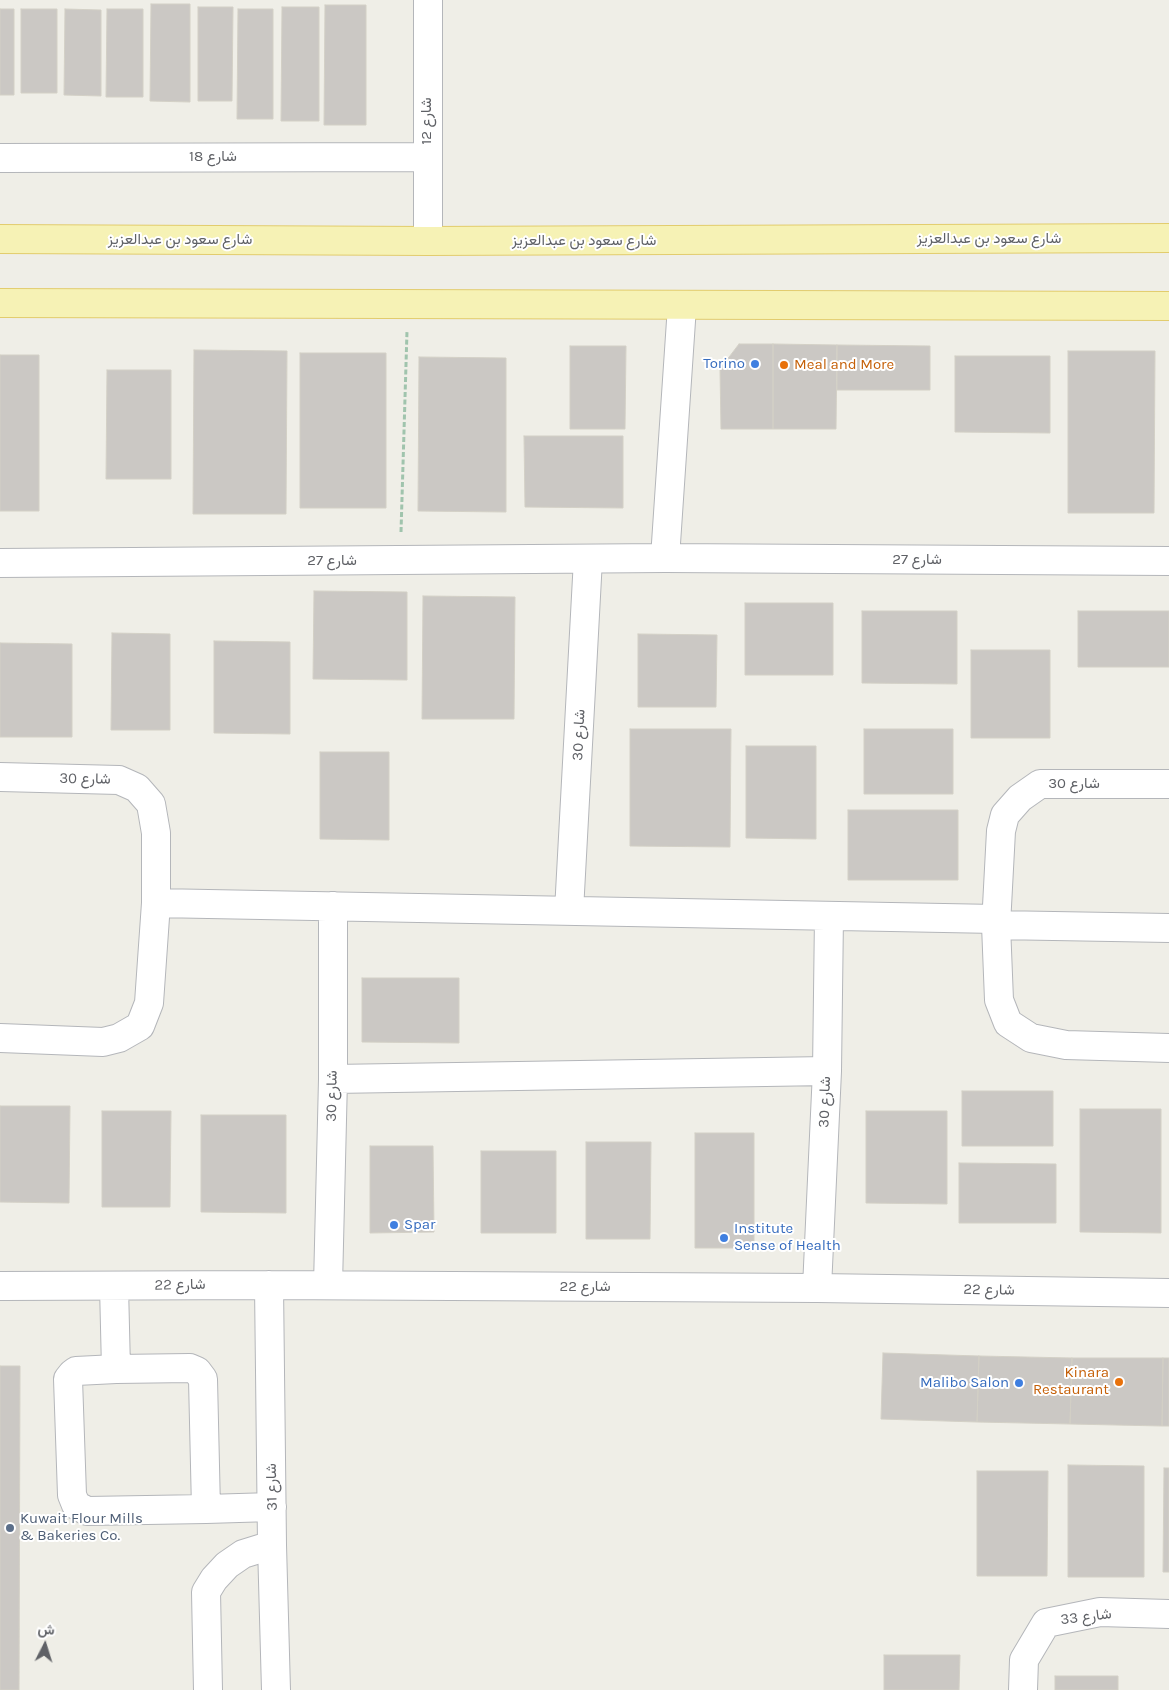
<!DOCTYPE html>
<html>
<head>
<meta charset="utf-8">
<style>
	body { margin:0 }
	#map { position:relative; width:1169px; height:1690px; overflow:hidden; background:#efeee7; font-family:Karla,Vazirmatn,sans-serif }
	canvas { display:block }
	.north { position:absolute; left:20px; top:1620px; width:50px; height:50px; -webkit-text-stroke:4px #fff; paint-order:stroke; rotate:5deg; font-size:14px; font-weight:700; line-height:20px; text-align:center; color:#5f6166 }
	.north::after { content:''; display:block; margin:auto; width:18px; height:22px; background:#5f6166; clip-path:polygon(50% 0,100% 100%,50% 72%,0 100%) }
</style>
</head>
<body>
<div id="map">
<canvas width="1169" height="1690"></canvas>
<div class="north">ش</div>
</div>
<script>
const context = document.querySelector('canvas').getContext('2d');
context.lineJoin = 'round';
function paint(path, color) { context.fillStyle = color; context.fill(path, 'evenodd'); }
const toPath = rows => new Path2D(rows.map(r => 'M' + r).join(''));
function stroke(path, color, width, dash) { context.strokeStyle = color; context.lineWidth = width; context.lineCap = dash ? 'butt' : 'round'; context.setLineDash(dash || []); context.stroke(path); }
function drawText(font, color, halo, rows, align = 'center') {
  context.font = font + ' Karla,Vazirmatn,sans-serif'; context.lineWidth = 4; context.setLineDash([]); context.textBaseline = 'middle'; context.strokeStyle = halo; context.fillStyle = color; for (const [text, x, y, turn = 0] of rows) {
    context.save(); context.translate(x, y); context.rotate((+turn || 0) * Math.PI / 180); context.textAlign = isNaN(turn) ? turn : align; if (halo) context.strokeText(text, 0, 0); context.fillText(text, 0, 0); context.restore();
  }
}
const building = toPath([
	[151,4,190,4,190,102,150,101,151,4],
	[325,5,366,5,366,125,324,125,325,5],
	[198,7,233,7,232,101,198,101,198,7],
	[282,7,319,7,319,121,281,121,282,7],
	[0,9,14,9,14,95,0,95,0,9],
	[21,9,57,9,57,93,21,93,21,9],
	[65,9,101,10,101,96,64,95,65,9],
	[107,9,143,9,143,97,106,97,107,9],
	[238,9,273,9,273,119,237,119,238,9],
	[739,344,773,344,773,429,721,429,720,369,739,344],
	[773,344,837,345,836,429,773,429,773,344],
	[837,345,930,346,930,390,837,390,837,345],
	[570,346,626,346,625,429,570,429,570,346],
	[194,350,287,351,286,514,193,514,194,350],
	[1068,351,1155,351,1154,513,1068,513,1068,351],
	[300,353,386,353,386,508,300,508,300,353],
	[0,355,39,355,39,511,0,511,0,355],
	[955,356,1050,356,1050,433,955,432,955,356],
	[419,357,506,358,506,512,418,511,419,357],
	[107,370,171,370,171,479,106,479,107,370],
	[524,436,623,436,623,508,525,507,524,436],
	[314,591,407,592,407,680,313,679,314,591],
	[423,596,515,597,514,719,422,719,423,596],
	[745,603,833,603,833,675,745,675,745,603],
	[862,611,957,611,957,684,862,683,862,611],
	[1078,611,1169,611,1169,667,1078,667,1078,611],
	[112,633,170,634,170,730,111,730,112,633],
	[638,634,717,635,716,707,638,707,638,634],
	[214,641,290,642,290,734,214,733,214,641],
	[0,643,72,644,72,737,0,737,0,643],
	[971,650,1050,650,1050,738,971,738,971,650],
	[630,729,731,729,730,847,630,846,630,729],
	[864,729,953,729,953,794,864,794,864,729],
	[746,746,816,746,816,839,746,838,746,746],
	[320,752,389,752,389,840,320,839,320,752],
	[848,810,958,810,958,880,848,880,848,810],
	[362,978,459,978,459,1043,362,1042,362,978],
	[962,1091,1053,1091,1053,1146,962,1146,962,1091],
	[0,1106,70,1106,69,1203,0,1202,0,1106],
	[1080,1109,1161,1109,1161,1233,1080,1232,1080,1109],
	[102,1111,171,1111,170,1207,102,1207,102,1111],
	[866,1111,947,1111,947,1204,866,1203,866,1111],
	[201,1115,286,1115,286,1213,201,1212,201,1115],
	[695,1133,754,1133,754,1248,695,1248,695,1133],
	[586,1142,651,1142,650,1239,586,1239,586,1142],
	[370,1146,433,1146,434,1232,370,1233,370,1146],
	[481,1151,556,1151,556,1233,481,1233,481,1151],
	[959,1163,1056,1164,1056,1223,959,1223,959,1163],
	[883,1353,979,1356,977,1422,881,1419,883,1353],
	[979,1356,1072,1358,1070,1424,977,1422,979,1356],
	[1072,1358,1163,1358,1162,1426,1070,1424,1072,1358],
	[1163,1358,1169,1358,1169,1426,1162,1426,1163,1358],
	[0,1366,20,1366,19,1690,0,1690,0,1366],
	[1068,1465,1144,1466,1144,1577,1068,1577,1068,1465],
	[1164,1468,1169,1468,1169,1572,1163,1572,1164,1468],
	[977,1471,1048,1471,1047,1576,977,1576,977,1471],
	[884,1655,960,1655,959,1690,884,1690,884,1655],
	[1055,1676,1118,1676,1118,1690,1055,1690,1055,1676]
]);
paint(building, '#cbc8c4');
stroke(building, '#d3d0c6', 1);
const minor = toPath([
	[428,0,428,241],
	[0,158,427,157],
	[665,558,682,306],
	[0,563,665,558,1169,561],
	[0,777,119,780,137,788,151,804,156,833,156,903,149,1003,140,1026,119,1038,103,1042,0,1038],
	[1169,784,1040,784,1020,798,1005,815,1001,831,996,925,999,1000,1008,1023,1031,1038,1066,1045,1169,1048],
	[156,903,996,919],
	[569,911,588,559],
	[996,925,1169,928],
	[333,1079,827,1071],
	[269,1285,272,1545,276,1690],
	[328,1285,333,1079,333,906],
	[0,1286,269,1285,817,1288,1169,1293],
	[114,1286,116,1369],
	[817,1288,827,1071,829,916],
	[206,1509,203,1379,197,1371,190,1368,116,1369,76,1371,72,1374,68,1379,72,1495,76,1505,87,1511,206,1509,272,1507],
	[208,1690,206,1592,214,1579,227,1565,243,1554,272,1545],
	[1023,1690,1024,1660,1046,1623,1100,1612,1169,1614]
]);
const major = toPath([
	[0,239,428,241,1169,238],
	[0,303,1169,306]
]);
stroke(minor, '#b4b6ba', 30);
stroke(major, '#e2cc6d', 30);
stroke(toPath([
	[401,532,407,331]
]), '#a0c4ad', 3, [5, 2.5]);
stroke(minor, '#fff', 28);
stroke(major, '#f6f2b5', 28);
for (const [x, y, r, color] of [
	[755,364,5,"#3f7fe0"],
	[784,365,5,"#e8710a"],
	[394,1225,5,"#3f7fe0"],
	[724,1238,5,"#3f7fe0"],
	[1119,1382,5,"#e8710a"],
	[1019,1383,5,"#3f7fe0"],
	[10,1528,5,"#5c6f8a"]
]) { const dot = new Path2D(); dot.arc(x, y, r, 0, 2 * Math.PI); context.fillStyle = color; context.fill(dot); stroke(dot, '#fff', 2); }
drawText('15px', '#5f6166', '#fff', [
	["شارع 12",427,121,-90],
	["شارع 18",213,157],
	["شارع سعود بن عبدالعزيز",989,239],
	["شارع سعود بن عبدالعزيز",180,240],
	["شارع سعود بن عبدالعزيز",584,241],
	["شارع 27",917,560],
	["شارع 27",332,561],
	["شارع 30",579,735,-87],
	["شارع 30",85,779,1],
	["شارع 30",1074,784],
	["شارع 30",332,1096,-89],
	["شارع 30",825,1102,-88],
	["شارع 22",180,1285,-1],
	["شارع 22",585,1287],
	["شارع 22",989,1290,1],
	["شارع 31",272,1487,-91],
	["شارع 33",1086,1617,-7]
]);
drawText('15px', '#366cbe', '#fff', [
	["Torino",745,364],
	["Spar",404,1225,"left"],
	["Institute",734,1229,"left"],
	["Sense of Health",734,1246,"left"],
	["Malibo Salon",1009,1383]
], 'right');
drawText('15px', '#c56008', '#fff', [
	["Meal and More",794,365],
	["Kinara",1109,1373,"right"],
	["Restaurant",1109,1390,"right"]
], 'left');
drawText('15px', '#4e5e75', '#fff', [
	["Kuwait Flour Mills",20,1519],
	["& Bakeries Co.",20,1536]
], 'left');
</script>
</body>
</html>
